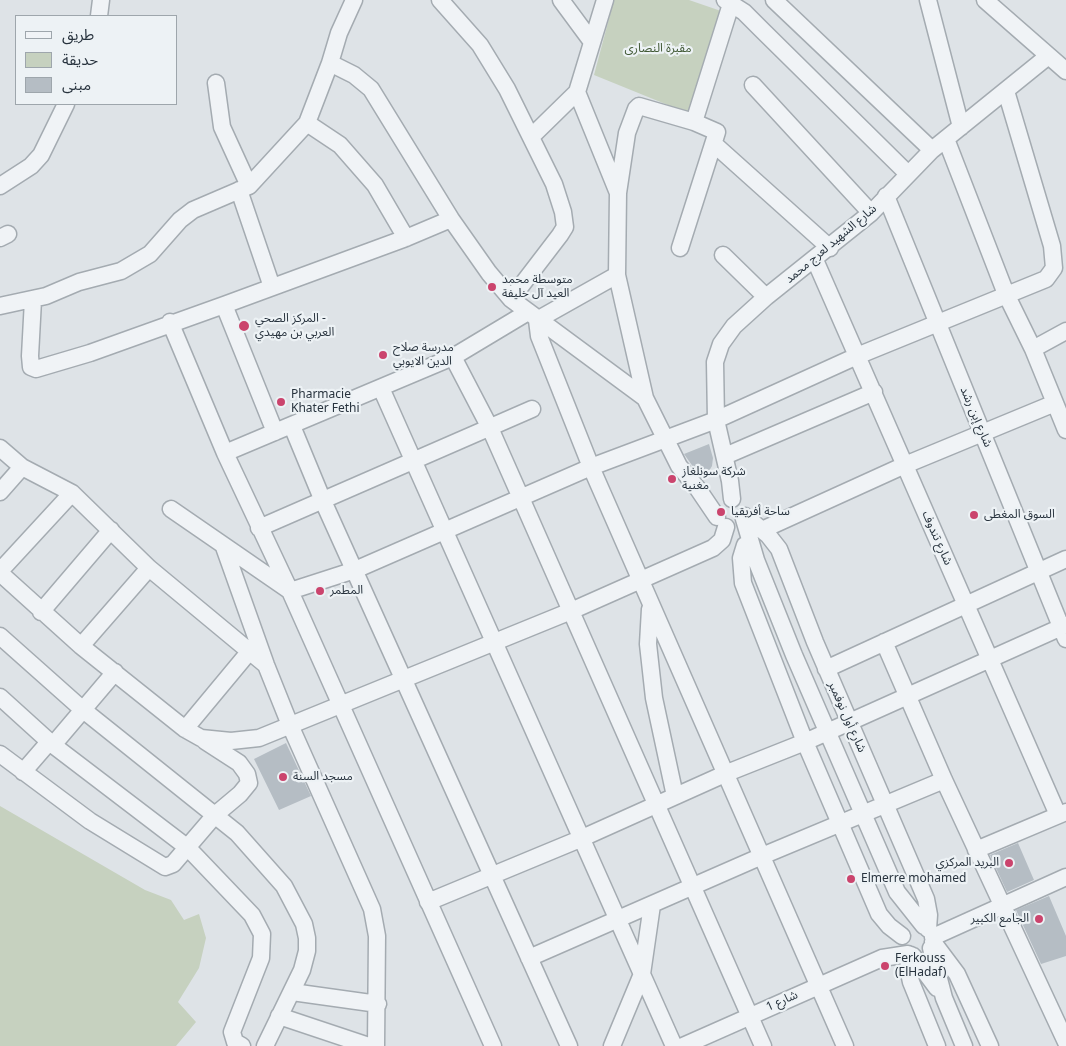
<!DOCTYPE html>
<html>
<head>
<meta charset="utf-8">
<style>
  body { margin:0 }
  #map { position:relative; width:1066px; height:1046px; overflow:hidden; background:#dee3e7; font-family:"Noto Sans","Noto Sans Arabic",sans-serif }
  canvas { display:block }
  .legend { position:absolute; left:15px; top:15px; width:162px; height:90px; box-sizing:border-box; background:#edf2f5; border:1px solid #9ea6ac; margin:0; padding:6px 9px; list-style:none; font-size:15px; color:#28333e }
  .legend li { display:flex; align-items:center; gap:10px; height:25px }
  .legend b { width:25px; border:1px solid #9ea6ac }
</style>
</head>
<body>
<div id="map">
<canvas width="1066" height="1046"></canvas>
<ul class="legend">
<li><b style="height:6px;background:#f0f3f6"></b>طريق</li>
<li><b style="height:14px;background:#c6d1bf"></b>حديقة</li>
<li><b style="height:14px;background:#b5bdc4"></b>مبنى</li>
</ul>
</div>
<script>
const c = document.querySelector('canvas').getContext('2d');
c.lineJoin = 'round';
function fillPath(path, color) { c.fillStyle = color; c.fill(path, 'evenodd'); }
const shape = rows => new Path2D(rows.map(r => 'M' + r).join(''));
function trace(path, color, width, dash) { c.strokeStyle = color; c.lineWidth = width; c.lineCap = dash ? 'butt' : 'round'; c.setLineDash(dash || []); c.stroke(path); }
function drawText(font, color, halo, rows, align = 'center') {
  c.font = font + ' "Noto Sans","Noto Sans Arabic",sans-serif'; c.lineWidth = 4.5; c.setLineDash([]); c.textBaseline = 'middle'; c.strokeStyle = halo; c.fillStyle = color; for (const [text, x, y, turn = 0] of rows) {
    c.save(); c.translate(x, y); c.rotate((+turn || 0) * Math.PI / 180); c.textAlign = isNaN(turn) ? turn : align; if (halo) c.strokeText(text, 0, 0); c.fillText(text, 0, 0); c.restore();
  }
}
fillPath(shape([
  [614,0,689,0,721,11,690,114,594,75],
  [0,806,145,890,171,900,184,920,199,914,206,938,199,968,178,1002,196,1022,176,1046,0,1046]
]), '#c6d1bf');
fillPath(shape([
  [709,444,713,458,712,466,706,476,701,478,684,454],
  [286,743,311,796,279,810,254,759],
  [1018,843,1034,880,1007,892,990,855],
  [1049,896,1066,936,1066,956,1041,964,1016,910]
]), '#b5bdc4');
const minor = shape([
  [440,0,480,45,507,89,554,184,563,212,565,227,560,235,511,299],
  [561,0,592,42],
  [725,0,744,12,763,31,908,174],
  [774,0,932,150],
  [928,0,961,127],
  [985,0,1066,71],
  [99,16,101,0],
  [330,63,354,75,371,89,451,219,489,273,511,299,645,398],
  [216,83,222,127,249,186],
  [753,85,871,213],
  [577,92,618,193],
  [694,122,731,4],
  [307,123,340,145,375,185,406,238],
  [531,137,577,92,605,0],
  [946,139,1006,294,1033,349,1066,430],
  [714,144,830,248],
  [0,186,31,166,41,155,66,104],
  [239,190,272,287],
  [886,196,1066,639],
  [0,238,8,234],
  [680,248,717,132,694,122,639,106,636,109,627,133,618,193,617,275,645,398,679,466,698,489,717,517],
  [723,255,766,297],
  [815,260,1058,815],
  [617,275,537,320,539,336,591,467,845,1046],
  [33,300,30,356,31,367,36,369,90,353,224,305,406,238,451,219],
  [224,305,275,432],
  [0,306,46,296,79,282,121,271,150,254,180,220,193,210,249,186,307,123,330,63,339,33,354,0],
  [170,322,225,453,290,591,493,1046],
  [1033,349,1066,331],
  [453,357,490,428,521,498,763,1046],
  [381,388,674,1046],
  [292,426,323,501,569,1046],
  [0,448,22,467,72,493,149,568,266,665],
  [225,453,453,357,528,312],
  [725,456,874,392],
  [0,492,22,467],
  [732,499,730,481,716,420,715,362,721,344,734,326,766,297,871,213,932,150,1047,57],
  [171,509,290,591,355,570,591,467,716,420,857,356,1046,279,1054,268,1052,246,1006,91],
  [745,516,768,535,779,549,815,642,926,899,929,915,928,929],
  [744,519,756,560,794,655,897,892,924,926],
  [259,528,532,409],
  [762,530,905,465,1055,403],
  [745,545,741,558,743,583,805,742,879,914,889,926,902,936],
  [224,547,266,665,290,725,372,909,377,936,376,1046],
  [0,571,72,493],
  [0,573,81,646,185,729,201,738,231,741,259,738,571,611,713,548,722,540,726,527],
  [650,609,648,644,654,698,675,796],
  [41,612,111,530],
  [0,636,82,709,237,833,284,886,304,924,307,938,307,951,302,970,265,1046],
  [884,642,944,780,1066,1042],
  [81,646,149,568],
  [826,669,1066,559],
  [0,697,53,745,188,848,252,915,262,934,261,958,232,1032,235,1042,242,1046],
  [185,729,249,652],
  [53,745,115,672],
  [0,754,90,821,165,867,173,864,215,815,240,794,249,783,247,774,239,763,205,741],
  [23,772,49,742],
  [976,850,1066,812],
  [428,902,580,839,727,773,805,742,1066,625],
  [933,937,1066,877],
  [933,942,957,974,990,1046],
  [931,948,944,998,964,1046],
  [911,955,908,968,911,982,937,1046],
  [913,956,937,988],
  [529,958,762,856,944,780],
  [292,992,378,1004],
  [279,1016,369,1046],
  [612,1046,642,974,652,905],
  [683,1046,882,958,908,954]
]);
trace(minor, '#a4abb1', 19);
trace(minor, '#f0f3f6', 16);
for (const [x, y, r, color] of [
  [492,287,5,"#cb446d"],
  [244,326,6,"#cb446d"],
  [383,355,5,"#cb446d"],
  [281,402,5,"#cb446d"],
  [672,479,5,"#cb446d"],
  [721,512,5,"#cb446d"],
  [974,515,5,"#cb446d"],
  [320,591,5,"#cb446d"],
  [283,777,5,"#cb446d"],
  [1009,863,5,"#cb446d"],
  [851,879,5,"#cb446d"],
  [1039,919,5,"#cb446d"],
  [885,966,5,"#cb446d"]
]) { const dot = new Path2D(); dot.arc(x, y, r, 0, 2 * Math.PI); c.fillStyle = color; c.fill(dot); trace(dot, '#edf2f5', 2); }
drawText('12px', '#415935', '#edf2f5', [
  ["مقبرة النصارى",658,49]
]);
drawText('12px', '#28333e', '#edf2f5', [
  ["شارع الشهيد لعرج محمد",831,244,-40],
  ["شارع إبن رشد",976,417,67],
  ["شارع تندوف",937,538,66],
  ["شارع أول نوفمبر",847,717,66],
  ["شارع 1",782,1001,-24]
]);
drawText('12px', '#28333e', '#edf2f5', [
  ["متوسطة محمد",502,280],
  ["العيد آل خليفة",502,294],
  ["المركز الصحي -",255,319],
  ["العربي بن مهيدي",255,333],
  ["مدرسة صلاح",393,348],
  ["الدين الايوبي",393,362],
  ["Pharmacie",291,395],
  ["Khater Fethi",291,409],
  ["شركة سونلغاز",682,472],
  ["مغنية",682,486],
  ["ساحة أفريقيا",731,512],
  ["السوق المغطى",984,515],
  ["المطمر",330,591],
  ["مسجد السنة",293,777],
  ["البريد المركزي",999,863,"right"],
  ["Elmerre mohamed",861,879],
  ["الجامع الكبير",1029,919,"right"],
  ["Ferkouss",895,959],
  ["(ElHadaf)",895,973]
], 'left');
</script>
</body>
</html>
